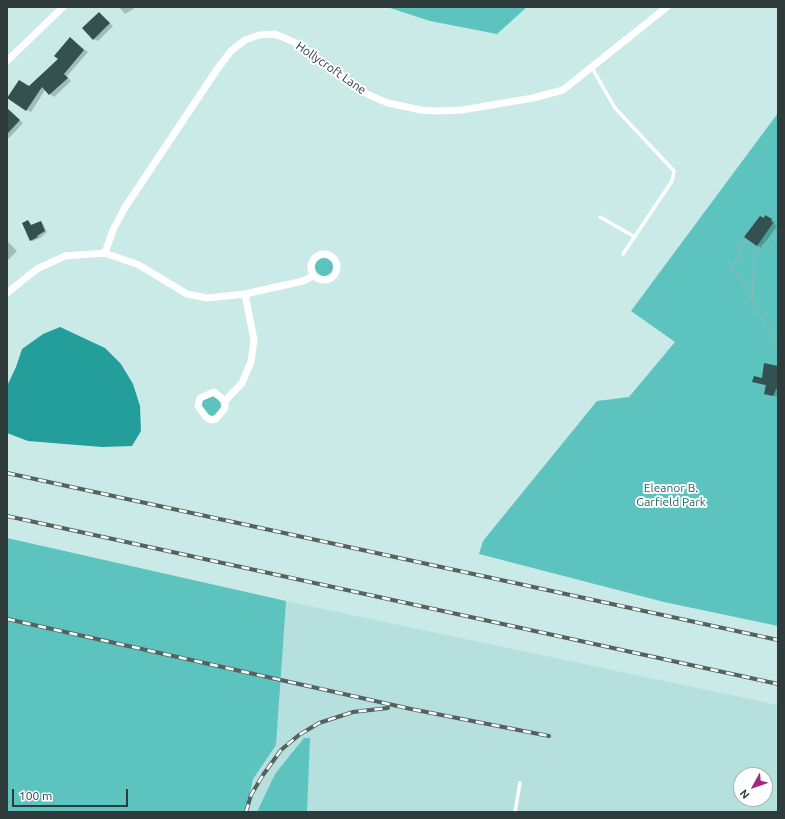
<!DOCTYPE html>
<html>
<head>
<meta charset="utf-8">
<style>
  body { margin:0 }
  #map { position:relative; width:785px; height:819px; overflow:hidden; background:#c9eae7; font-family:Ubuntu,sans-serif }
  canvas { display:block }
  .frame { position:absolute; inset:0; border:8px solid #2e3b3a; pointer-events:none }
  .north { position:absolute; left:733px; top:767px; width:40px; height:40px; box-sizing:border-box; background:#fff; border:1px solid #abb1b0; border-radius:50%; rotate:230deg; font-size:11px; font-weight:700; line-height:16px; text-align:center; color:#2e3b3a }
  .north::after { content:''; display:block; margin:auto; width:14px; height:18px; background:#a22981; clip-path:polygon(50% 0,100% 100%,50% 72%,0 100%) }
  .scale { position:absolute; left:12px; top:789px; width:116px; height:18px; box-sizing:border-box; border:2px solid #2e3b3a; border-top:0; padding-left:5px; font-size:12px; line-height:14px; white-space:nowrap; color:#2e3b3a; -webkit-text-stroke:3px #fff; paint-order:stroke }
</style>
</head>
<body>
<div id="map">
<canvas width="785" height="819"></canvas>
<div class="frame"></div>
<div class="north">N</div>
<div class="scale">100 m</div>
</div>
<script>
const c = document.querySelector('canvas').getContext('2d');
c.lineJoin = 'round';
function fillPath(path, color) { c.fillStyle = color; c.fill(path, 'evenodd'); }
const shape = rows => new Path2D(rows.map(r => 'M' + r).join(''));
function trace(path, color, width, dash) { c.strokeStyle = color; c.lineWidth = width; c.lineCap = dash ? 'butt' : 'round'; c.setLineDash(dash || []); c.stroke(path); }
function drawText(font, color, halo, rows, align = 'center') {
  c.font = font + ' Ubuntu,sans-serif'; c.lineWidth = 4; c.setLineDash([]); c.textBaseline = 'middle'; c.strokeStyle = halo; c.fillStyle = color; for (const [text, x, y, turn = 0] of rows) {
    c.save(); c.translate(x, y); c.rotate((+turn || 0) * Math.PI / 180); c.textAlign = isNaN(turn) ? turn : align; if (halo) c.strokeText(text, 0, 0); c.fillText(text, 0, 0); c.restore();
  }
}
fillPath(shape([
  [53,552,778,705,778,812,7,812],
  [741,775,765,775,765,799,741,799]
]), '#b5e0dd');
fillPath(shape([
  [387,7,527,7,497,34,430,21],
  [778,113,778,626,664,602,479,554,483,541,597,401,629,397,675,342,631,311],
  '315 267a9 9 0 1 1 18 0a9 9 0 1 1-18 0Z',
  '201 406a10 10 0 1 1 20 0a10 10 0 1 1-20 0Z',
  [7,538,286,601,276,745,253,779,246,812,7,812],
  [304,738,310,738,307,812,257,812,275,774]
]), '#5cc3bf');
fillPath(shape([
  [60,327,105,348,121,364,133,384,140,406,141,431,132,446,102,447,28,441,7,433,7,386,16,367,22,349,43,334]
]), '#249e9a');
fillPath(shape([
  [119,7,136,7,125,14],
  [99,13,113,26,98,41,94,39],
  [70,38,88,52,67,76,71,81,54,97,45,90,31,112,27,110,29,87,59,59],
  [7,109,23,123,9,138,7,137],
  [766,216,775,222,774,224,777,226,761,248,757,245],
  [28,221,32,226,41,222,43,224,47,232,40,238,33,241,30,240],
  [7,241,17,251,7,261],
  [778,367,778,397,765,393,767,386,753,381,762,379]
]), '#0003');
fillPath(shape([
  [99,12,110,23,93,40,82,28],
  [70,37,84,50,64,74,68,78,49,95,42,87,26,111,7,98,19,80,29,86,58,59,54,56],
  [7,108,20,120,7,134],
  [765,215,772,219,771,221,773,223,757,246,744,237,760,216,764,218],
  [28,220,31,225,41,221,45,231,37,236,38,237,30,241,22,223],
  [764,363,778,366,778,389,776,389,773,396,764,394,766,385,752,382,754,376,762,378]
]), '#34504f');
trace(shape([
  [747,242,743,242,739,246,738,258,731,269,742,280,759,315,770,330,778,347],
  [752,297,754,257,758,249,773,238,778,231]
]), '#98b3b0', 1.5, [4, 2]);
trace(shape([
  [592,68,615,108,674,171,672,181,623,254],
  [600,217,635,237],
  [515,812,520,783]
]), '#fff', 3.5);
trace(shape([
  [7,61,63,7],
  [105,253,113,230,124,209,218,68,231,51,245,40,259,35,275,34,287,39,298,44,352,85,369,95,388,103,421,110,437,111,462,110,533,98,563,90,667,7],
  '311 267a13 13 0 1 1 26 0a13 13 0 1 1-26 0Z',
  [7,293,37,269,65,256,105,253,139,265,187,294,207,298,245,294,303,281,313,276],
  [225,401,214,392,200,398,198,406,206,417,211,420,216,419,225,408,225,401,242,383,251,362,254,340,245,294]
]), '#fff', 7);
const rail = shape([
  [7,473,778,640],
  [7,516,778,684],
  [7,619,411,709,549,736],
  [246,812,251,795,263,775,281,750,299,735,319,723,353,712,388,708]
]);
trace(rail, '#526362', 4);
trace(rail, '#fff', 2.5, [8]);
drawText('12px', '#2e3b3a', '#fff', [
  ["Hollycroft Lane",331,68,35]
]);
drawText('12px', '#256360', '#fff', [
  ["Eleanor B.",671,488],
  ["Garfield Park",671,502]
]);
</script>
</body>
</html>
